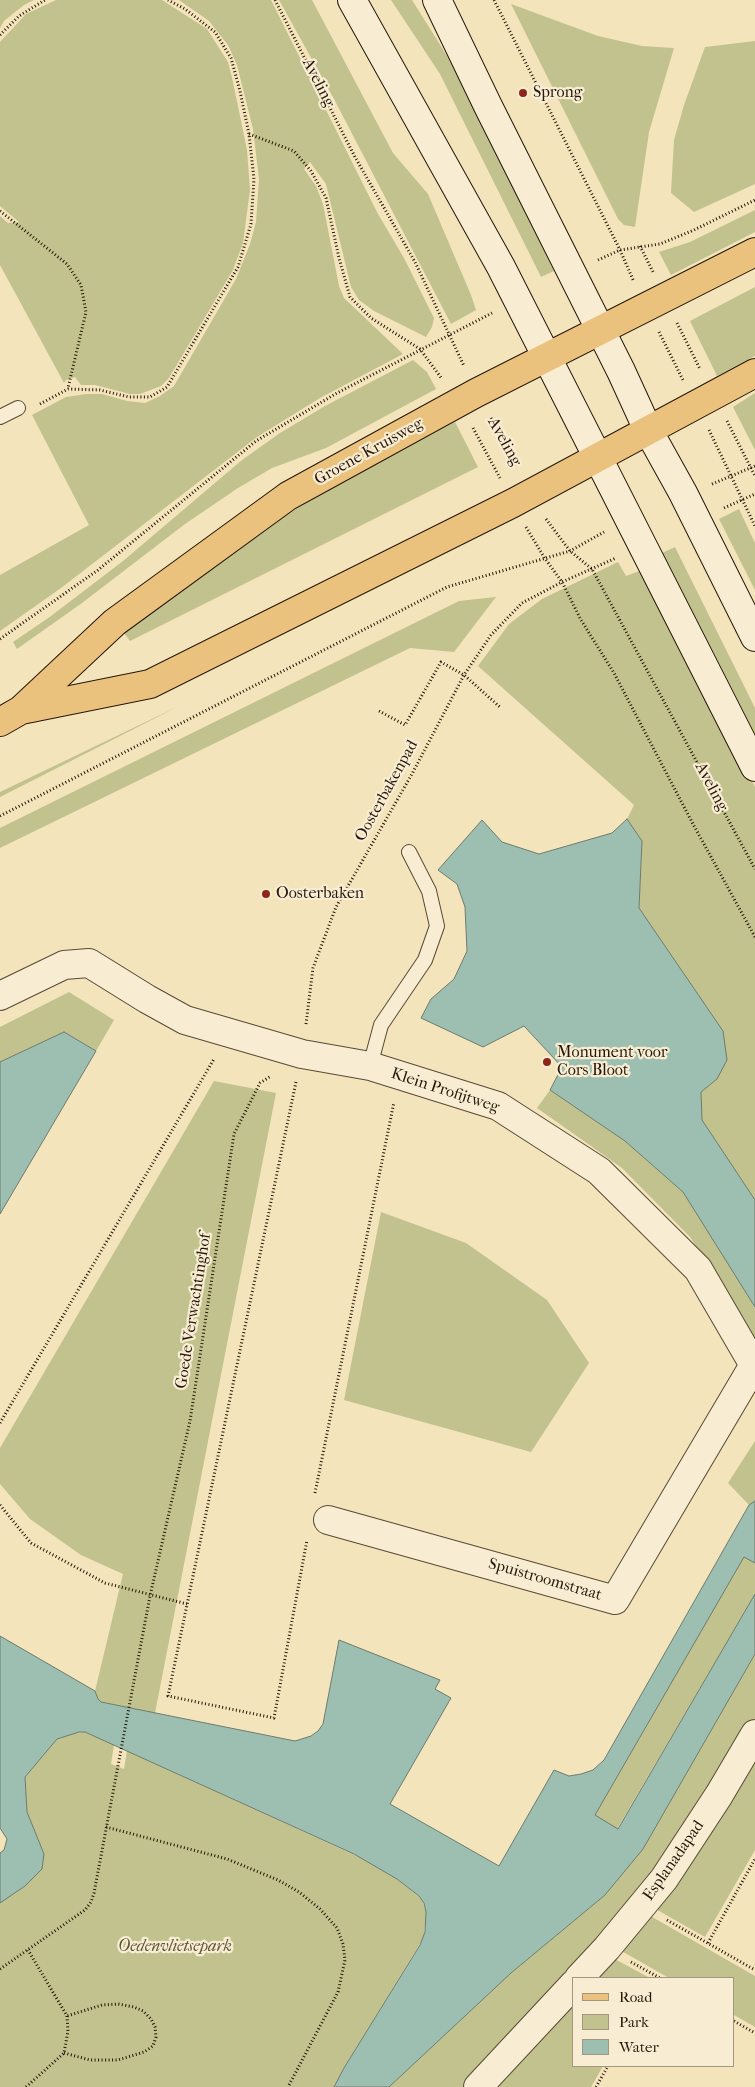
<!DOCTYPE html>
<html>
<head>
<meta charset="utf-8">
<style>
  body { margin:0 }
  #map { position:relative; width:755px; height:2087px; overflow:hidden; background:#f4e4bc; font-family:"IM FELL French Canon",serif }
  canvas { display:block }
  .legend { position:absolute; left:572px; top:1977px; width:162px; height:90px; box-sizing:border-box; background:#f8edd3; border:1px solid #a49782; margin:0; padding:6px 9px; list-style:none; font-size:15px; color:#251608 }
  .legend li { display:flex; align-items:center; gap:10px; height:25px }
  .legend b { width:25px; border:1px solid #a49782 }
</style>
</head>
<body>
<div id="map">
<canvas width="755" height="2087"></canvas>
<ul class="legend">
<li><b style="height:6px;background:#eac27e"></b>Road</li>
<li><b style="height:14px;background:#c1c28d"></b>Park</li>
<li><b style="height:14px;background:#9cbfb1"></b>Water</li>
</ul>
</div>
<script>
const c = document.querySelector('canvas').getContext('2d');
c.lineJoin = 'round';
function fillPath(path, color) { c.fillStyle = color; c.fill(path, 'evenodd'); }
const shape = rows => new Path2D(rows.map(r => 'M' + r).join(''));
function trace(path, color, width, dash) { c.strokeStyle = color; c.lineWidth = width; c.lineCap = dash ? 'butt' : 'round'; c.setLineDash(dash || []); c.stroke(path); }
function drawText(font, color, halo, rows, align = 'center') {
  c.font = font + ' "IM FELL French Canon",serif'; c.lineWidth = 4.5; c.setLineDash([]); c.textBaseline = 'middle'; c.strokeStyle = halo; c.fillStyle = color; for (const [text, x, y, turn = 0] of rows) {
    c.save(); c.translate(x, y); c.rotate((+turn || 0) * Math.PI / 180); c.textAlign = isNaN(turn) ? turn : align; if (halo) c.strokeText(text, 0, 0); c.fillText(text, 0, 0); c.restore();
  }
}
fillPath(shape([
  [0,0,34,0,24,5,4,21,0,28],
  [56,0,162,0,207,29,228,62,233,82,247,150,250,190,243,243,233,270,169,378,161,386,140,394,130,394,95,385,81,385,75,377,66,380,64,383,0,265,0,216,8,223,19,222,0,206,0,42,26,14],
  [179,0,271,0,378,214,404,258,434,318,432,327,426,337,374,311,359,300,351,287,326,184,310,162,304,169,316,186,323,204,339,286,344,298,403,354,320,398,257,437,61,588,0,631,0,575,89,525,32,415,66,397,86,394,102,394,127,401,145,403,160,396,174,386,236,279,250,244,256,222,259,179,253,129,237,65,228,45,209,21],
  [279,0,312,0,393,153,428,194,471,295,476,310,469,314,451,324,334,99],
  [391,0,412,0,454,67,554,271,541,277,440,74],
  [511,4,598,36,642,46,674,48,649,132,635,227,624,225,618,219],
  [755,41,755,184,694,212,671,193,674,140,684,105,705,47],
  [755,210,755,232,671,275,659,252,690,242],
  [755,287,755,356,717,376,690,321],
  [413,360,427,372,436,389,326,448,272,468,238,488,185,524,82,603,17,649,13,642,51,616,123,561,242,460,280,433,325,406],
  [755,393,755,450,733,407],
  [455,422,478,467,130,641,124,633,291,512,342,483],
  [739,509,755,543,755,590,719,519],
  [675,547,755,708,755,739,660,554],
  [618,562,626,576,642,570,755,787,755,1200,702,1120,701,1092,717,1079,723,1031,639,908,642,841,627,819,634,805,478,666,509,624,542,599],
  [496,597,454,652,410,648,0,848,0,828,459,601],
  [181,705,0,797,0,792],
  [69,992,114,1020,96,1051,64,1032,0,1062,0,1027],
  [214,1081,276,1093,155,1713,101,1702,98,1699,95,1691,123,1574,81,1555,30,1519,0,1484,0,1448],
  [550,1090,625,1141,683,1192,755,1307,755,1340,728,1294,690,1237,622,1168,537,1108],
  [381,1212,466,1243,547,1300,589,1363,531,1452,344,1400],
  [755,1441,755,1501,749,1505,728,1483],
  [744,1556,755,1563,755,1594,617,1829,595,1815],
  [755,1654,755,1718,661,1869,467,2087,389,2087,511,1973,605,1895,643,1849],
  [85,1732,114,1745,111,1764,124,1769,127,1751,372,1863,397,1879,422,1899,426,1912,424,1937,344,2068,334,2087,0,2087,0,1903,25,1886,44,1854,27,1812,25,1777,57,1739,73,1733],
  [755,1750,755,1850,705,1937,652,1907],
  [647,1914,755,1976,755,2027,734,2015,734,1978,669,1978,618,1949],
  [611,1957,650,1978,591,1978],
  [574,1996,574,2066,603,2066,591,2087,491,2087]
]), '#c1c28d');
const water = shape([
  [627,819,642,841,639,908,723,1031,727,1060,717,1079,701,1092,702,1120,755,1200,755,1307,683,1192,625,1141,550,1090,562,1067,524,1026,483,1047,421,1018,431,999,454,979,467,951,465,907,457,884,438,870,482,820,502,842,539,854,612,833,627,819],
  [64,1032,96,1051,0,1214,0,1062,64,1032],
  [755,1501,755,1563,744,1557,595,1815,618,1829,755,1594,755,1654,643,1849,605,1895,511,1973,389,2087,334,2087,344,2068,420,1945,425,1932,426,1912,424,1903,419,1896,397,1879,354,1854,85,1732,79,1732,57,1739,25,1777,27,1812,44,1854,42,1869,25,1886,0,1903,0,1853,4,1850,7,1839,0,1828,0,1636,95,1691,98,1699,101,1702,295,1741,311,1736,318,1731,323,1724,339,1640,440,1680,435,1689,451,1698,390,1804,499,1866,554,1770,569,1776,581,1774,593,1770,604,1760,749,1505,755,1501]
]);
fillPath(water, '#9cbfb1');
trace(water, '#6c7b6d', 1);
const lane = shape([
  [0,417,18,408],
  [370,1066,381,1025,425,960,437,926,429,891,409,852]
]);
const street = shape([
  [0,996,64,965,89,963,147,999,185,1020,302,1054,370,1066,498,1106,599,1171,698,1269,755,1367],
  [328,1520,615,1600,754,1365],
  [579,1978,607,1948,664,1879,719,1795,755,1734],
  [478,2087,574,1984]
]);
const secondary = shape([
  [352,0,501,267,755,767],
  [437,0,488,106,621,371,648,430,683,493,755,637]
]);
const primary = shape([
  [21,710,150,684,513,503,755,373],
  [0,722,21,710,115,622,288,496,476,393,755,252]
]);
trace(lane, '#594a35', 16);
trace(street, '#594a35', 30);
trace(secondary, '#251608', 30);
trace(primary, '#251608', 30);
trace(shape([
  [275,0,355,157,415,262,464,366],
  [494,0,620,250,634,282],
  [0,35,19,16,45,0],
  [249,134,294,151,311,171,326,198,339,258,350,297,371,318,420,349,442,379],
  [0,211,67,264,81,285,86,312,68,388],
  [640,246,653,272],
  [598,260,620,250,660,244,694,230,755,200],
  [677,323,700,369],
  [659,332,683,380],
  [40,404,68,389,100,390,129,397,150,397,167,387,238,267,251,224,254,179,249,134,240,91,231,58,215,32,185,9,168,0],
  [491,418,518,467],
  [727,421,755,476],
  [473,428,500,478],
  [709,430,755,526],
  [712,484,755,466],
  [724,508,755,494],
  [546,519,570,551,592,569,755,869],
  [526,527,544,557,562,582,581,620,614,673,693,824,755,937],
  [0,639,98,570,256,441,337,393,492,313],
  [379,711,405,725,441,662,464,675,501,708],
  [0,816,447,587,570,551,604,532],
  [306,1024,313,968,336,907,412,774,464,675,491,635,522,603,562,582,616,558],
  [296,1082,168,1696,274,1718,307,1540],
  [0,1423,214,1059],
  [315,1493,394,1102],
  [0,1505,31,1543,105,1583,187,1604],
  [106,1827,227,1859,278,1880,299,1892,320,1909,337,1928,343,1944,345,1960,338,1992,288,2087],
  [667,1920,755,1970],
  [708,1943,755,1859],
  [631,1962,660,1978],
  [0,1969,85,1910,91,1902,94,1893,150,1596,190,1421,234,1134,260,1083,271,1076],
  [734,2021,755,2033],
  [64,2053,90,2060,118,2060,144,2052,153,2046,156,2037,155,2027,151,2019,143,2011,134,2007,118,2004,102,2005,67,2016],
  [26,2087,64,2053,68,2031,67,2016,28,1950],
  [596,2087,608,2066]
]), '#251608', 3, [1, 2.5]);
trace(lane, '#f8edd3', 14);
trace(street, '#f8edd3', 28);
trace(secondary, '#f8edd3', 28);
trace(primary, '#eac27e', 28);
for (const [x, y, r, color] of [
  [523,93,5,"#8f2418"],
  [266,894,5,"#8f2418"],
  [547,1062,5,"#8f2418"]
]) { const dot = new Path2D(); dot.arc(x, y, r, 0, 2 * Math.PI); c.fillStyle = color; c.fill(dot); trace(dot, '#f8edd3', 2); }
drawText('16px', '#251608', '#f8edd3', [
  ["Aveling",318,83,63],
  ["Aveling",504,442,61],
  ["Groene Kruisweg",369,452,-29],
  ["Aveling",711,787,62],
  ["Oosterbakenpad",387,791,-61],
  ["Klein Profijtweg",445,1091,18],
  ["Goede Verwachtinghof",194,1311,-81],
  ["Spuistroomstraat",545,1580,16],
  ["Esplanadapad",674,1861,-55]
]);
drawText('16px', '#251608', '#f8edd3', [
  ["Sprong",533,93],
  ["Oosterbaken",276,894],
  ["Monument voor",557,1053],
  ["Cors Bloot",557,1071]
], 'left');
drawText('italic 16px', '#5c5237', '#f8edd3', [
  ["Oedenvlietsepark",175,1947]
]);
</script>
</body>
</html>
